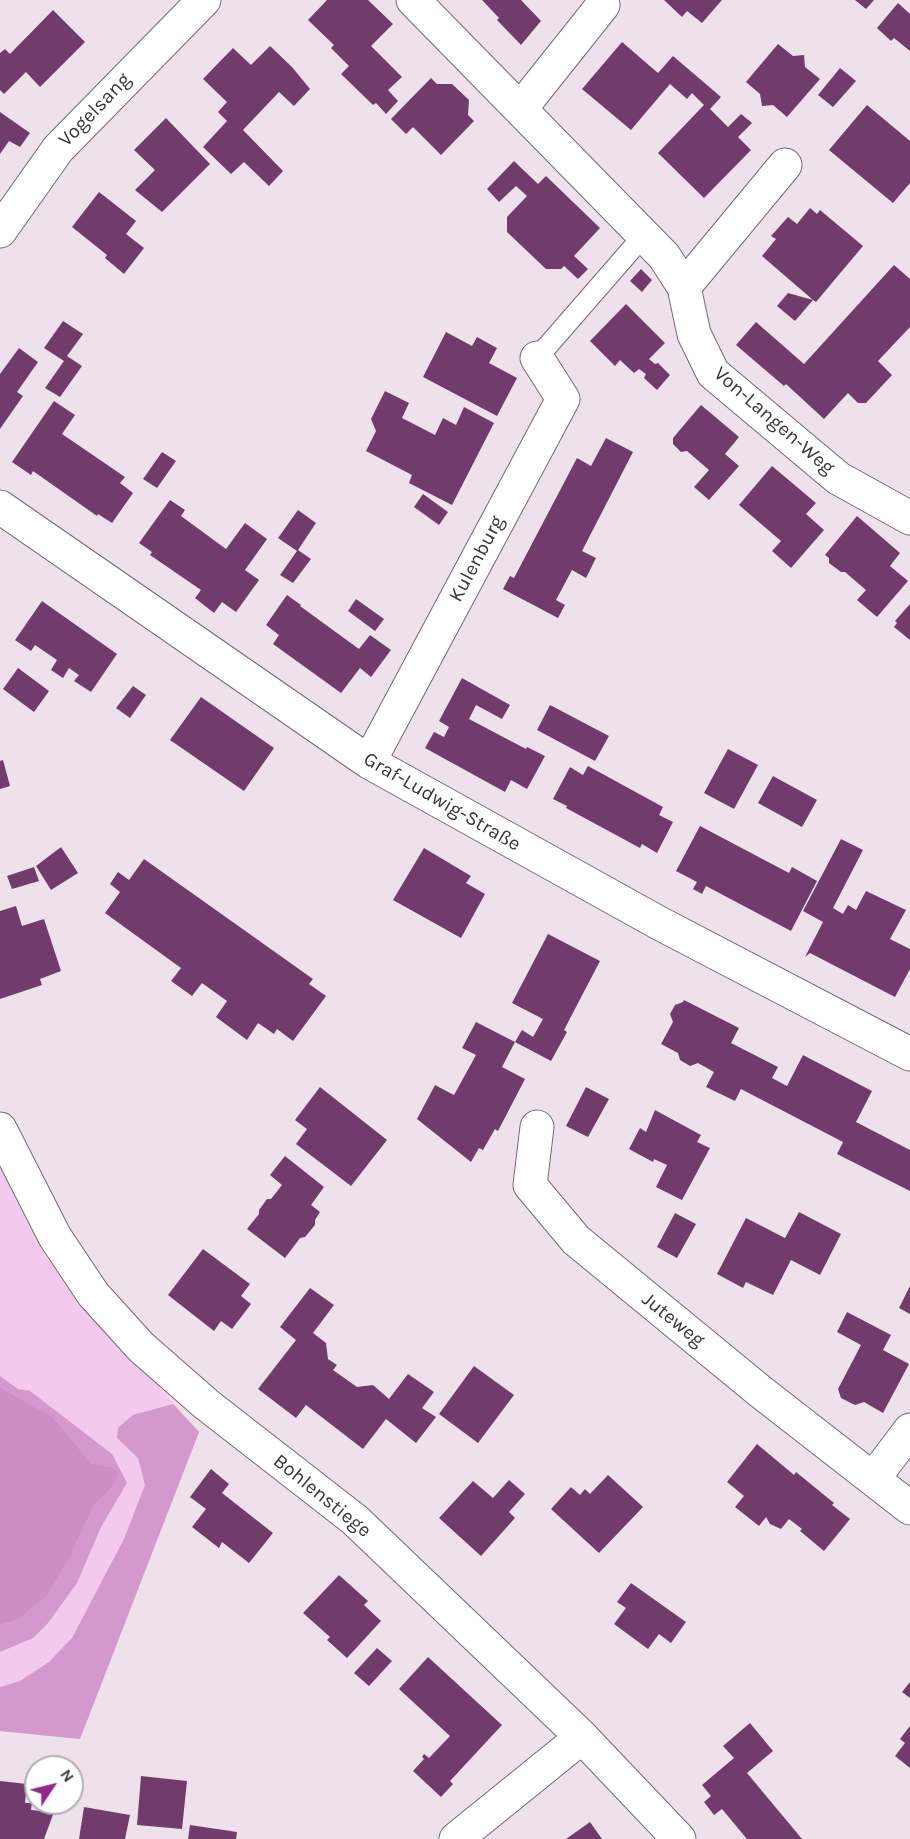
<!DOCTYPE html>
<html>
<head>
<meta charset="utf-8">
<style>
  body { margin:0 }
  #map { position:relative; width:910px; height:1839px; overflow:hidden; background:#eee1ec; font-family:Karla,sans-serif }
  canvas { display:block }
  .north { position:absolute; left:24px; top:1755px; width:60px; height:60px; box-sizing:border-box; background:#fff; border:2px solid #b0aeb0; border-radius:50%; rotate:55deg; font-size:16px; font-weight:700; line-height:24px; text-align:center; color:#3a353a }
  .north::after { content:''; display:block; margin:auto; width:21px; height:27px; background:#92288b; clip-path:polygon(50% 0,100% 100%,50% 72%,0 100%) }
</style>
</head>
<body>
<div id="map">
<canvas width="910" height="1839"></canvas>
<div class="north">N</div>
</div>
<script>
const c = document.querySelector('canvas').getContext('2d');
c.lineJoin = 'round';
function fillPath(path, color) { c.fillStyle = color; c.fill(path, 'evenodd'); }
const shape = rows => new Path2D(rows.map(r => 'M' + r).join(''));
function trace(path, color, width, dash) { c.strokeStyle = color; c.lineWidth = width; c.lineCap = dash ? 'butt' : 'round'; c.setLineDash(dash || []); c.stroke(path); }
function drawText(font, color, halo, rows, align = 'center') {
  c.font = font + ' Karla,sans-serif'; c.lineWidth = 6; c.setLineDash([]); c.textBaseline = 'middle'; c.strokeStyle = halo; c.fillStyle = color; for (const [text, x, y, turn = 0] of rows) {
    c.save(); c.translate(x, y); c.rotate((+turn || 0) * Math.PI / 180); c.textAlign = isNaN(turn) ? turn : align; if (halo) c.strokeText(text, 0, 0); c.fillText(text, 0, 0); c.restore();
  }
}
fillPath(shape([
  [0,1164,18,1204,46,1257,86,1304,199,1432,80,1739,0,1731]
]), '#f3c9ed');
fillPath(shape([
  [0,1376,18,1389,30,1391,112,1454,127,1483,101,1527,77,1583,48,1623,33,1638,0,1652,0,1625,17,1620,73,1551,94,1503,109,1491,111,1467,91,1465,53,1417,0,1387],
  [173,1404,199,1432,80,1739,0,1731,0,1687,20,1681,49,1662,72,1638,124,1539,145,1485,138,1458,117,1438,118,1428,133,1415]
]), '#d398cc');
fillPath(shape([
  [0,1387,53,1417,91,1464,111,1467,119,1474,109,1491,94,1504,73,1551,47,1595,17,1620,0,1625]
]), '#cb8fc3');
fillPath(shape([
  [327,0,368,0,393,24,371,46,402,77,388,90,398,101,386,114,376,103,373,105,341,74,349,66,331,48,334,45,308,20],
  [482,0,521,0,541,21,521,45,497,20,499,18],
  [664,0,722,0,702,23,687,11,682,17],
  [855,0,874,0,866,9],
  [898,3,910,14,910,51,894,38,891,41,877,28],
  [53,10,85,42,40,87,26,72,4,94,0,90,0,53,5,49,10,54],
  [622,42,658,73,673,56,721,97,710,109,728,127,741,114,752,123,738,137,751,150,704,198,658,153,704,105,692,93,687,99,670,84,631,130,582,89],
  [778,44,793,56,804,55,805,67,820,79,787,117,773,105,762,106,760,94,746,82],
  [270,46,292,67,310,89,294,106,279,92,243,130,283,171,269,186,244,162,231,174,203,147,227,121,218,112,227,102,203,79,233,48,251,65],
  [840,68,856,81,833,107,818,95],
  [431,78,437,84,452,84,469,100,468,115,474,121,441,155,413,127,406,134,391,119],
  [867,105,910,141,910,183,893,203,829,150],
  [0,112,30,133,20,147,9,141,0,154],
  [166,118,210,164,162,212,135,190,155,170,134,150],
  [514,161,538,184,546,176,600,228,574,256,588,269,578,279,564,266,561,269,546,269,507,232,507,217,527,196,516,186,499,202,487,189],
  [99,192,136,221,126,234,144,248,124,274,105,258,107,255,72,227],
  [810,208,817,214,820,210,863,246,816,302,813,300,795,321,777,306,788,293,813,300,762,256,776,239,771,236,788,217,797,224],
  [894,265,910,279,910,327,878,361,892,375,866,403,858,403,848,393,824,419,786,384,784,386,736,345,756,322,804,364],
  [641,269,652,280,642,292,630,281],
  [626,304,665,343,649,359,655,364,658,363,670,375,657,390,644,378,646,374,639,369,634,373,620,360,615,366,590,341],
  [63,321,83,334,67,356,82,366,60,397,45,388,64,361,44,348],
  [446,332,472,346,477,337,497,348,489,363,517,378,497,416,423,377],
  [19,348,38,362,17,392,23,396,0,429,0,374],
  [385,391,409,403,402,418,435,435,443,418,456,425,464,407,494,423,452,505,409,483,412,475,366,451,376,431,371,419],
  [54,401,75,415,62,434,125,477,120,483,133,493,112,523,98,514,97,516,33,471,31,475,12,462],
  [701,405,739,437,725,454,739,466,709,500,694,487,709,470,687,451,681,452,673,444,673,438],
  [606,438,633,452,582,551,596,558,586,578,572,570,556,600,565,605,558,618,503,589,510,576,514,578,577,458,591,466],
  [162,452,176,461,157,488,143,479],
  [772,466,816,503,806,514,824,530,791,568,772,551,781,541,739,505],
  [423,494,448,512,439,525,414,507],
  [170,500,185,510,181,516,226,549,245,523,267,539,245,570,259,580,236,612,222,602,214,613,195,598,201,590,150,555,152,552,139,543],
  [298,510,316,523,298,550,311,559,293,583,280,575,297,551,278,538],
  [857,516,900,553,890,566,908,581,877,617,857,600,866,590,845,572,841,572,829,563,829,558,825,555],
  [287,595,301,605,300,606,359,649,370,635,391,650,371,677,360,668,341,693,273,644,279,635,266,625],
  [356,599,384,619,375,631,348,611],
  [42,601,117,654,91,692,74,681,79,675,69,668,63,678,51,670,57,660,35,645,31,651,15,640],
  [910,604,910,640,894,627,897,623,895,621],
  [18,668,49,691,34,712,3,689],
  [462,678,510,705,502,719,476,705,469,719,526,749,527,747,545,756,527,789,511,780,505,792,425,748,434,732,444,737,449,727,439,721],
  [133,686,146,695,130,718,116,708],
  [201,697,274,748,244,791,170,740],
  [550,705,609,736,595,761,537,730],
  [728,749,758,765,734,809,704,793],
  [3,760,10,786,0,789,0,761],
  [588,766,663,807,659,815,673,822,657,853,642,844,640,848,566,808,567,806,553,799,570,767,583,775],
  [773,776,817,800,802,827,758,803],
  [700,826,789,873,792,867,817,881,791,931,706,886,702,894,693,889,697,882,676,871],
  [841,839,863,850,833,908,843,914,848,905,856,910,866,891,906,910,890,939,910,949,910,969,895,997,810,953,805,957,823,922,803,911],
  [61,847,78,873,51,890,36,866],
  [424,848,471,876,466,883,485,894,461,938,393,900],
  [144,859,313,979,309,984,326,996,293,1041,277,1029,274,1034,258,1023,247,1040,216,1017,227,1001,202,983,192,996,171,981,181,968,105,913,120,892,110,884,118,872,129,880],
  [34,867,39,881,12,889,7,876],
  [16,906,22,926,44,919,61,971,40,979,42,985,0,999,0,911],
  [548,934,600,961,564,1030,567,1032,551,1061,515,1042,522,1030,533,1037,543,1019,512,1003],
  [684,1000,739,1028,731,1043,778,1067,772,1078,787,1086,803,1055,872,1091,856,1122,910,1150,910,1191,837,1154,843,1142,741,1089,735,1101,706,1087,714,1072,698,1063,690,1066,680,1060,678,1053,661,1044,673,1022,670,1014,675,1005,683,1002],
  [476,1022,515,1042,502,1067,525,1079,498,1131,495,1129,483,1150,479,1148,471,1162,417,1119,435,1085,454,1095,476,1055,462,1048],
  [320,1087,387,1140,351,1186,296,1144,307,1129,295,1120],
  [586,1087,609,1099,588,1137,566,1126],
  [655,1110,701,1135,697,1142,710,1148,682,1200,656,1187,667,1165,654,1159,653,1162,629,1149,640,1128,646,1132],
  [285,1156,324,1187,311,1205,320,1212,315,1220,315,1225,305,1237,300,1238,285,1258,247,1229,259,1214,259,1210,267,1199,271,1199,282,1185,270,1175],
  [799,1212,841,1234,820,1275,791,1260,773,1295,746,1282,743,1288,717,1274,746,1218,785,1238],
  [675,1213,696,1224,677,1258,657,1247],
  [203,1249,250,1284,241,1296,251,1304,232,1329,221,1321,214,1331,168,1295],
  [910,1286,910,1314,899,1308],
  [310,1288,334,1305,313,1333,326,1343,328,1359,337,1365,333,1370,357,1387,373,1385,389,1399,408,1374,434,1392,422,1408,436,1417,416,1443,386,1419,363,1449,306,1405,296,1418,258,1389,296,1340,280,1327],
  [847,1312,891,1335,883,1350,909,1364,883,1413,864,1402,855,1405,841,1398,838,1389,861,1345,837,1332],
  [474,1366,514,1395,478,1443,439,1414],
  [757,1444,794,1475,796,1472,834,1503,832,1505,850,1519,824,1551,800,1531,802,1529,789,1519,781,1529,770,1524,766,1517,759,1526,735,1507,744,1496,727,1482],
  [211,1469,229,1484,222,1493,273,1533,249,1563,222,1542,219,1548,192,1527,206,1509,190,1497],
  [608,1475,643,1507,599,1553,551,1509,571,1487,580,1495,585,1489,590,1494],
  [509,1480,525,1494,509,1512,515,1518,481,1556,439,1518,473,1481,493,1498],
  [339,1575,368,1601,364,1605,381,1621,347,1658,327,1640,330,1637,303,1613],
  [631,1583,686,1622,671,1643,659,1634,648,1649,614,1624,626,1608,617,1602],
  [377,1648,392,1661,369,1686,354,1673],
  [428,1657,502,1725,450,1781,453,1784,441,1797,413,1771,424,1759,422,1757,424,1754,429,1758,450,1736,399,1689],
  [910,1682,910,1698,902,1692],
  [750,1723,773,1751,747,1773,802,1839,747,1839,722,1809,714,1815,704,1802,711,1796,702,1785,734,1758,723,1746],
  [910,1726,910,1768,895,1756,905,1743,900,1739],
  [141,1776,187,1781,182,1829,137,1825],
  [0,1781,27,1784,25,1803,32,1803,31,1810,54,1812,44,1839,0,1839],
  [84,1807,130,1815,125,1839,79,1839],
  [590,1822,602,1839,566,1839],
  [190,1825,237,1832,236,1839,188,1839]
]), '#713c6c');
const lane = shape([
  [537,358,644,235]
]);
const street = shape([
  [413,0,664,256,684,287,694,334,713,373,838,478,910,518],
  [521,108,603,5],
  [0,231,58,149,204,0],
  [684,287,785,165],
  [0,507,369,762,659,923,910,1054],
  [369,762,563,399,537,358],
  [537,1127,530,1185,576,1240,761,1392,910,1508],
  [0,1129,55,1237,93,1294,141,1347,206,1404,355,1520,582,1737,679,1839],
  [873,1479,910,1430],
  [456,1839,582,1737]
]);
trace(lane, '#746973', 22);
trace(street, '#746973', 35);
trace(lane, '#fff', 20);
trace(street, '#fff', 33);
drawText('20px', '#3a353a', '#fff', [
  ["Vogelsang",95,110,-46],
  ["Von-Langen-Weg",774,421,41],
  ["Kulenburg",477,559,-62],
  ["Graf-Ludwig-Straße",442,802,30],
  ["Juteweg",673,1320,39],
  ["Bohlenstiege",322,1496,39]
]);
</script>
</body>
</html>
